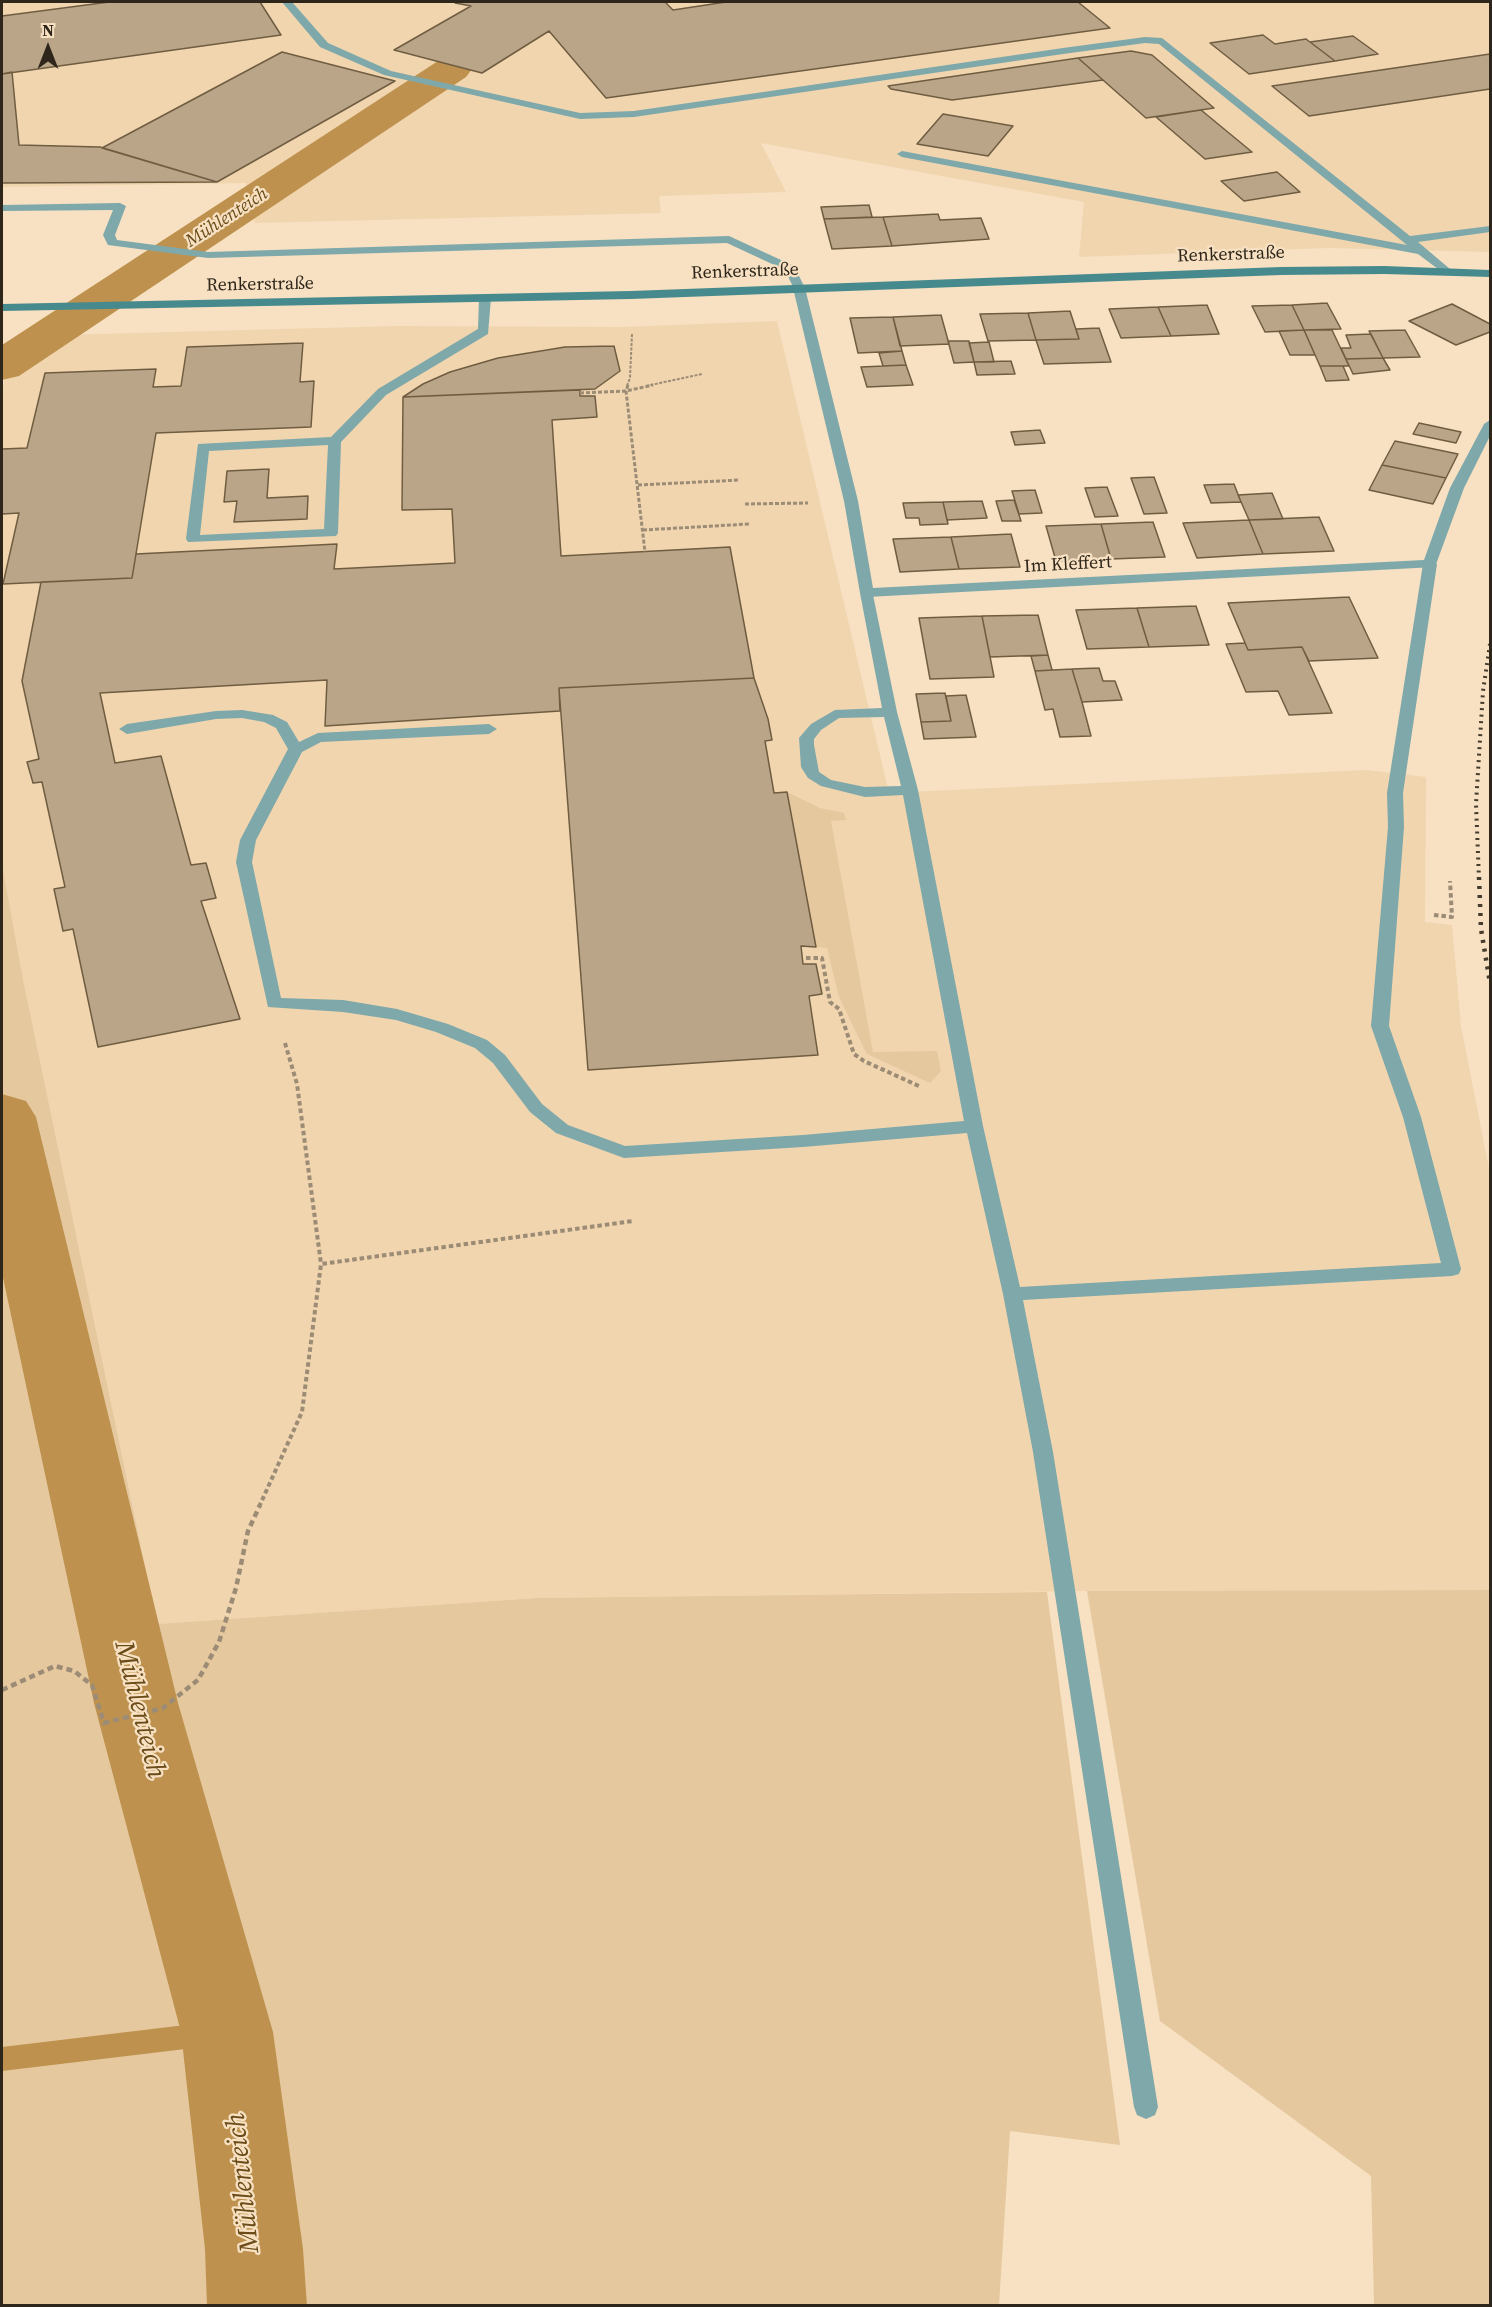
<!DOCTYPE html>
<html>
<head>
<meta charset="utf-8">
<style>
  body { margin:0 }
  #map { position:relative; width:1492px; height:2307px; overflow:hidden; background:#f7e1c2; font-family:"Source Serif 4",serif }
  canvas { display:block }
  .frame { position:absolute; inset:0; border:3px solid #2e261a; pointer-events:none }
  .north { position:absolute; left:18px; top:18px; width:60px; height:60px; -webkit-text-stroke:4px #f7e1c2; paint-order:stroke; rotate:0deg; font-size:16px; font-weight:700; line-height:24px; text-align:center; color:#2e261a }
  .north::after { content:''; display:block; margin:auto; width:21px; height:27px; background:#2e261a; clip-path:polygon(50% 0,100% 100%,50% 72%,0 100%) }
</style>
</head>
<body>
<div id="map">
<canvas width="1492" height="2307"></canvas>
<div class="frame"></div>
<div class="north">N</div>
</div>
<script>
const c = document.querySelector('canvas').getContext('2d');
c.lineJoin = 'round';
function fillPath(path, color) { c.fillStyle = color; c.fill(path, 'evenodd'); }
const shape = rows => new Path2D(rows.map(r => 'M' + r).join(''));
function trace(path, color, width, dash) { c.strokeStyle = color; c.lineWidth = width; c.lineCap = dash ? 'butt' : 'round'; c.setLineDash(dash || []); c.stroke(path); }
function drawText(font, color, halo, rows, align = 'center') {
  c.font = font + ' "Source Serif 4",serif'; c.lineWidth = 4.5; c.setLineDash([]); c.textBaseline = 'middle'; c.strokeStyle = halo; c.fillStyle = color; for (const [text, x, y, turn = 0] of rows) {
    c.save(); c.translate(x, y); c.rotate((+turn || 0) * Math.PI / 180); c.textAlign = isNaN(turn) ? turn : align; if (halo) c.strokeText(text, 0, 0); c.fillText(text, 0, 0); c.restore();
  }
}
fillPath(shape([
  [2,2,1490,2,1490,252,1329,248,1079,257,1084,202,761,143,786,192,659,196,661,213,255,223,246,183,2,187],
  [777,321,889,793,1366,770,1426,777,1425,922,1452,925,1461,1026,1490,1174,1490,1590,1088,1591,536,1598,157,1624,23,979,2,864,2,391,6,375,60,335,395,326,623,327]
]), '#f0d5af');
fillPath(shape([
  [787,792,820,808,844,813,846,820,831,821,873,1052,937,1051,941,1071,930,1083,867,1054,855,1030,839,997,827,948,816,947],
  [2,864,23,979,157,1624,536,1598,1047,1592,1120,2145,1010,2131,999,2305,2,2305],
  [1490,1590,1490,2305,1374,2305,1371,2176,1160,2021,1087,1591]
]), '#e5c89e');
fillPath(shape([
  [227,2020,236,2023,240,2032,236,2041,227,2044,2,2071,2,2047,227,2020]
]), '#be924e');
fillPath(shape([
  [452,57,466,61,472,69,466,77,19,376,2,380,2,345,438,61,452,57],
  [2,1094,26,1101,36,1117,178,1703,273,2032,303,2249,307,2306,207,2306,205,2249,181,2032,94,1703,2,1273,2,1094]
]), '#be924e');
const building = shape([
  [109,2,260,2,281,35,2,74,2,16,109,2],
  [458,2,665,2,673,10,726,2,1078,2,1110,28,606,98,549,31,482,73,394,50,471,6,455,3,458,2],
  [1263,35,1275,44,1306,39,1335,61,1249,74,1210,43,1263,35],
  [1353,36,1378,54,1335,61,1310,42,1353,36],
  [1131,51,1152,55,1214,108,1146,118,1078,58,1131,51],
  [282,52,395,81,217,182,102,148,282,52],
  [1490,54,1490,89,1309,116,1272,86,1490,54],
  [1078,58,1103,80,952,100,891,89,888,86,1078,58],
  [12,72,19,145,100,147,217,182,2,183,2,74,12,72],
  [1201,110,1252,152,1205,159,1156,117,1201,110],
  [943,114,1013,126,988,156,917,144,943,114],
  [1277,172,1300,192,1244,201,1221,181,1277,172],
  [869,205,872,217,824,219,821,207,869,205],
  [938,214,940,220,981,218,989,239,892,246,883,217,938,214],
  [883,217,892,246,832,249,824,219,883,217],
  [1327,303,1341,329,1304,330,1292,305,1327,303],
  [1452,304,1490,324,1490,332,1456,345,1409,321,1452,304],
  [1207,305,1219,334,1171,336,1158,307,1207,305],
  [1292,305,1304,330,1265,332,1252,306,1292,305],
  [1158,307,1171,336,1121,338,1109,309,1158,307],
  [1070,311,1079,339,1036,340,1028,313,1070,311],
  [1028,313,1036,340,988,341,980,314,1028,313],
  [941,315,949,344,900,346,893,317,941,315],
  [893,317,902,351,858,353,850,318,893,317],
  [1099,328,1111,362,1044,364,1036,340,1079,339,1076,329,1099,328],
  [1304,330,1332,330,1349,366,1320,366,1304,330],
  [1304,330,1315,355,1290,355,1279,331,1304,330],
  [1405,330,1420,357,1383,358,1369,331,1405,330],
  [1371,334,1383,358,1346,359,1341,348,1351,348,1346,335,1371,334],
  [948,341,969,341,974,362,954,363,948,341],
  [989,342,994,362,974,362,969,343,989,342],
  [303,343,300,382,314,381,311,427,156,433,132,578,3,584,19,513,2,514,2,449,27,448,45,373,156,369,153,387,181,386,187,347,303,343],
  [614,346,620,371,595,389,403,397,423,384,450,372,498,358,565,347,614,346],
  [902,351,906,365,883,366,879,353,902,351],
  [1383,358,1390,370,1353,374,1346,359,1383,358],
  [1011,361,1015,374,977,375,974,362,1011,361],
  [906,365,913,385,867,387,861,367,906,365],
  [1320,366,1343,366,1349,380,1326,381,1320,366],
  [580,390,580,396,595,396,597,417,552,420,561,556,730,547,754,678,559,688,560,711,325,726,327,680,100,693,115,763,161,756,191,865,206,863,216,898,201,901,240,1019,98,1047,73,929,63,931,54,889,65,887,42,782,33,783,27,762,39,759,22,681,41,582,132,578,136,554,337,544,334,569,455,563,452,509,402,510,403,397,580,390],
  [1419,423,1461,432,1456,443,1413,434,1419,423],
  [1040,430,1045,443,1015,445,1011,432,1040,430],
  [1395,441,1458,454,1446,478,1382,465,1395,441],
  [1382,465,1446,478,1433,504,1369,490,1382,465],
  [269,469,267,498,308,496,307,519,234,522,237,501,224,502,227,471,269,469],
  [1154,477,1167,513,1144,514,1131,478,1154,477],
  [1234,484,1241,502,1211,503,1204,485,1234,484],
  [1107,487,1118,516,1095,517,1085,488,1107,487],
  [1035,490,1042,513,1019,514,1012,491,1035,490],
  [1272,493,1283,519,1249,520,1238,495,1272,493],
  [1014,500,1021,521,1002,521,996,501,1014,500],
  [982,501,987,518,947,520,943,502,982,501],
  [943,502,948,524,920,525,919,518,906,518,903,503,943,502],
  [1319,517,1334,551,1263,554,1249,520,1319,517],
  [1249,520,1263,554,1197,558,1183,523,1249,520],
  [1153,522,1165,557,1111,559,1101,524,1153,522],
  [1101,524,1111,559,1056,561,1046,526,1101,524],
  [1011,534,1020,567,959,569,951,537,1011,534],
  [951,537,959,569,900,572,893,539,951,537],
  [1349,597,1378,658,1309,661,1302,647,1248,650,1228,603,1349,597],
  [1196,606,1209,645,1149,647,1137,608,1196,606],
  [1137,608,1149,647,1087,649,1076,610,1137,608],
  [1038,615,1048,655,990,657,982,616,1038,615],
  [982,616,994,677,930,679,919,618,982,616],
  [1245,643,1248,650,1302,647,1332,713,1289,715,1278,691,1246,692,1226,644,1245,643],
  [1048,655,1052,670,1035,671,1031,656,1048,655],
  [1099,668,1103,681,1115,681,1122,700,1082,702,1072,669,1099,668],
  [1072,669,1082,702,1091,736,1060,737,1053,709,1045,710,1035,671,1072,669],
  [754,678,768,719,772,740,765,741,774,793,787,792,816,947,801,946,803,964,816,964,822,994,809,996,818,1055,588,1070,559,688,754,678],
  [945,693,951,721,921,722,916,694,945,693],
  [966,695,976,737,924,739,921,722,951,721,946,696,966,695]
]);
fillPath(building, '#baa588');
trace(building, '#705d41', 1.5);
trace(shape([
  [627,386,630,378,632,334],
  [646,386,702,374]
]), '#9c8c76', 2, [3, 1.5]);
trace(shape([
  [628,385,626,391,645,552],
  [580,393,626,391,653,385],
  [638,485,740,480],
  [745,504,808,503],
  [643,530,749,524]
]), '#9c8c76', 3, [4, 2]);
trace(shape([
  [1434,915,1452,917,1450,881],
  [806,958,822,958,830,1002,839,1009,854,1054,864,1061,921,1087],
  [285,1043,297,1084,321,1264],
  [259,1507,302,1412,321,1264,633,1221]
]), '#9c8c76', 4, [4.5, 3]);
trace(shape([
  [2,1690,55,1666,74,1671,92,1685,104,1723,163,1708,198,1680,219,1642,236,1588,248,1531,260,1505]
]), '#9c8c76', 4.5, [6, 4]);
fillPath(shape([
  [282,2,292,2,328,43,391,71,580,113,634,111,1063,48,1145,37,1162,38,1410,236,1490,226,1490,232,1418,242,1450,269,1452,271,1446,275,1418,254,902,157,897,154,902,151,1407,245,1159,44,1145,43,1063,54,634,117,580,119,384,75,320,47,282,2],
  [120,203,126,206,115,235,117,240,208,252,729,236,794,266,805,288,799,292,795,291,785,270,727,243,208,258,108,245,103,235,113,210,2,211,2,205,120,203],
  [485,294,491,298,488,334,386,395,341,442,338,533,336,536,188,542,186,539,198,444,331,437,378,389,478,329,479,298,485,294],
  [328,445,324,529,200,535,209,451,328,445],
  [1430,560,1437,564,1403,793,1404,827,1389,1026,1421,1117,1461,1269,1459,1274,1452,1276,1023,1300,1053,1452,1158,2107,1155,2115,1146,2119,1137,2115,1134,2107,1033,1452,1003,1294,967,1133,803,1147,624,1158,556,1133,530,1112,493,1063,475,1048,436,1032,396,1020,343,1012,268,1007,236,862,240,840,288,749,276,728,264,722,242,718,216,719,127,734,119,729,127,724,216,711,242,710,273,715,287,722,299,742,318,733,489,724,497,729,489,734,321,742,302,752,256,840,252,862,281,998,343,1000,397,1009,448,1024,487,1040,505,1055,542,1104,568,1125,625,1146,803,1135,964,1121,903,795,865,797,821,786,808,778,801,767,799,738,811,724,835,710,882,708,860,593,862,590,872,590,897,712,918,790,983,1126,1020,1287,1441,1263,1403,1117,1371,1026,1388,827,1387,793,1423,564,1430,560],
  [884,717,901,786,865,787,831,780,819,772,814,745,814,739,821,730,839,718,884,717]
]), '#7ea8aa');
fillPath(shape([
  [799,284,805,288,858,501,873,588,1424,560,1450,488,1484,424,1490,420,1490,436,1464,488,1435,567,867,597,860,593,844,501,793,288,799,284]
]), '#7ea8aa');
fillPath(shape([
  [1384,266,1490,270,1490,277,1384,274,1281,275,631,299,2,311,2,304,631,291,1281,267,1384,266]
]), '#478a8d');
trace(shape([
  [1479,879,1476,804,1483,691,1490,644]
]), '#463c2e', 4, [2, 4.5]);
trace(shape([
  [1479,877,1481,929,1490,983]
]), '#463c2e', 4.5, [3, 6]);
drawText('italic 18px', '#6b4c19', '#f7e1c2', [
  ["Mühlenteich",227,218,-33]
]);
drawText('18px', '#2e261a', '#f7e1c2', [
  ["Renkerstraße",1231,255,-2],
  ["Renkerstraße",745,272,-2],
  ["Renkerstraße",260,285,-1],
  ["Im Kleffert",1068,565,-3]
]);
drawText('italic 27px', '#6b4c19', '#f7e1c2', [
  ["Mühlenteich",139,1710,76],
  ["Mühlenteich",244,2183,-96]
]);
</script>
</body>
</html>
